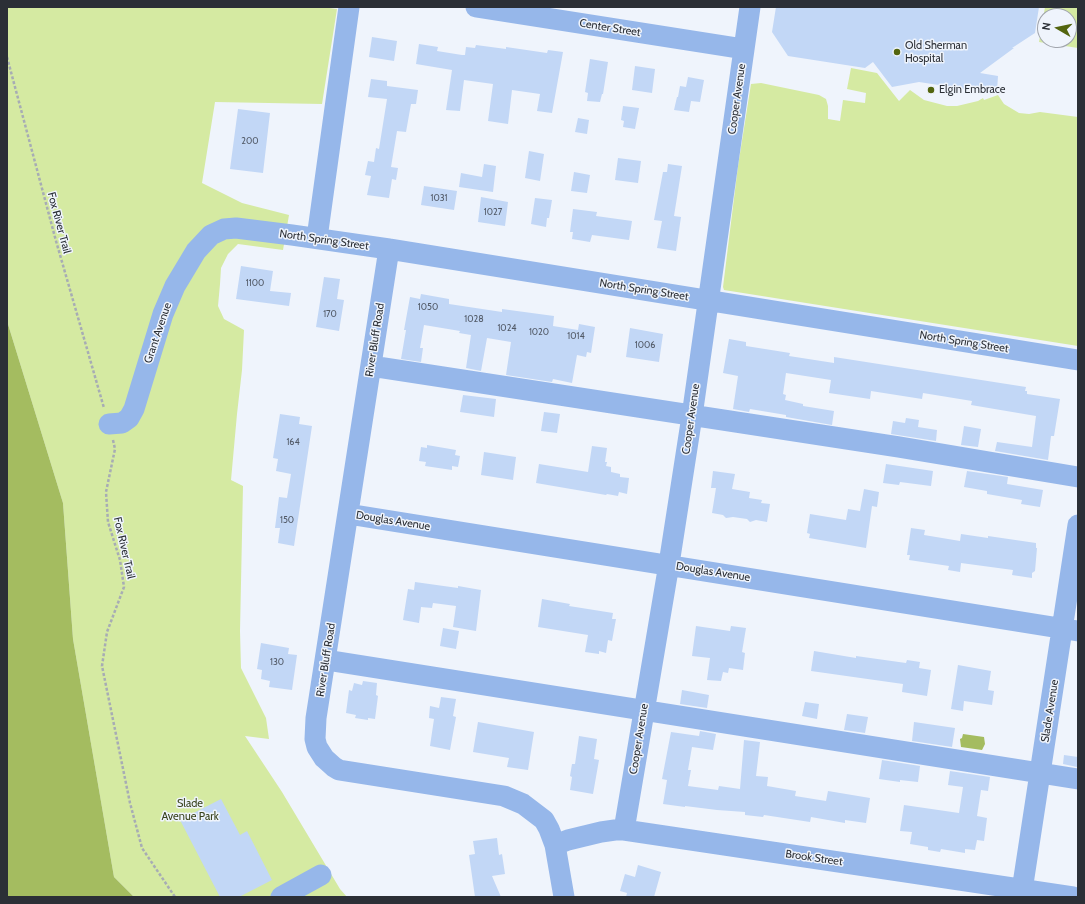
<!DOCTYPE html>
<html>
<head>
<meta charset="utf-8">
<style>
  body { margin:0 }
  #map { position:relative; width:1085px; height:904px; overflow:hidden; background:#eff4fc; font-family:Cabin,sans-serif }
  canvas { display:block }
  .frame { position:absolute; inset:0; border:8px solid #2b2f36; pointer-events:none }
  .north { position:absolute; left:1037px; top:8px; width:40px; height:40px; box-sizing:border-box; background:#eff4fc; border:1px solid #a1a5ad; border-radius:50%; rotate:279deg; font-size:11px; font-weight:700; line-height:16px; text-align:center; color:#2b2f36 }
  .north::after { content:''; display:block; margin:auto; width:14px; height:18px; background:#53650f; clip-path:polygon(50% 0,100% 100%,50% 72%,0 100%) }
</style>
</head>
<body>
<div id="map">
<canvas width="1085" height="904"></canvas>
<div class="frame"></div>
<div class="north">N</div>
</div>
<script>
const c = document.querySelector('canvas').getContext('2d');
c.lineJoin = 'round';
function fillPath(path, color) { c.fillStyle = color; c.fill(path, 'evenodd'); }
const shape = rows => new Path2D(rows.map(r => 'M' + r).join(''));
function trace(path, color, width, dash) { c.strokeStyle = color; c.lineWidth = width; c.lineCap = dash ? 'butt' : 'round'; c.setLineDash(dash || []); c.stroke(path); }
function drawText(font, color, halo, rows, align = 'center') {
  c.font = font + ' Cabin,sans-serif'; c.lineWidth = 3; c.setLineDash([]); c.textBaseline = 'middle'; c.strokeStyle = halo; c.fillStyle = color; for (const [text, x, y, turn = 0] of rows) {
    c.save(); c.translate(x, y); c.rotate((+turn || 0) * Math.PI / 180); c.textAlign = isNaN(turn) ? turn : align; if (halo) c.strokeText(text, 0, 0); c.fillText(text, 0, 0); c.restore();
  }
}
fillPath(shape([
  [7,7,322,7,337,9,322,104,215,102,202,183,242,203,289,215,283,250,238,244,228,254,221,268,220,284,218,306,224,319,244,330,242,370,237,414,231,480,243,486,240,631,241,668,266,718,269,739,245,736,282,792,340,889,347,897,134,897,114,877,73,639,63,503,7,321],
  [1045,7,1078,7,1078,48,1039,42],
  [1045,16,1069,16,1069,40,1045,40],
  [851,68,877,73,899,101,910,90,924,100,947,106,957,106,978,101,983,98,984,100,998,95,1004,104,1019,113,1029,114,1040,112,1078,117,1078,346,724,290,723,287,738,166,751,84,761,83,819,95,826,99,828,106,828,119,840,121,843,100,865,103,866,93,847,89]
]), '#d5eaa2');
fillPath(shape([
  [7,321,63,503,73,639,114,877,134,897,7,897],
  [963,734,984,737,985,744,982,750,961,747,960,739,962,738]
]), '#a4bc60');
fillPath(shape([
  [776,7,1039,7,1035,33,1012,48,1014,48,980,73,998,76,997,91,991,89,991,93,919,82,892,87,873,62,865,68,788,56,772,32],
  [372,37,397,41,394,61,369,57],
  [419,44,438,47,437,51,462,55,465,55,466,47,475,48,476,45,506,49,506,47,547,53,548,50,563,52,552,113,537,111,540,94,512,90,508,124,488,121,493,84,464,80,460,111,446,110,452,70,416,64],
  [590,59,608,62,603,94,602,94,600,102,587,101,588,93,585,92],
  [635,66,655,69,652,93,632,90],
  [688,77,704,80,700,102,691,101,689,112,674,110,677,97,678,97,680,86,686,87],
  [371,79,387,81,387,86,418,90,416,104,411,104,406,132,397,131,391,167,398,168,396,180,392,179,389,198,367,195,371,176,365,175,368,161,374,162,376,148,379,149,387,99,368,97],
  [623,106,639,108,635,129,623,127,624,121,621,120],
  [238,109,270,113,263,173,230,169],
  [578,118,589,120,587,134,575,132],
  [529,151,544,154,540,181,525,178],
  [618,158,641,161,638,183,615,180],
  [484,164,496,166,493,192,459,187,461,173,482,177],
  [668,164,682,166,674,216,681,217,676,251,657,248,662,221,654,220,663,172,667,172],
  [574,172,590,175,587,193,571,191],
  [424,186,457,191,454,210,421,205],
  [481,197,508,202,505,226,478,222],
  [535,198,552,200,549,218,547,218,546,227,531,224],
  [573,209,597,212,596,216,632,221,629,240,592,235,590,242,572,239,573,232,570,232],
  [241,266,273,271,270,291,291,293,289,306,236,299],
  [324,277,340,279,337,299,344,300,339,331,316,327],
  [421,294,449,299,449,304,502,312,502,309,554,316,553,326,578,330,579,324,595,327,591,353,587,352,586,357,577,355,572,383,553,379,552,382,506,375,511,342,487,338,481,371,466,368,471,335,459,333,460,331,424,325,420,348,423,348,421,362,401,359,406,330,404,330,410,297,420,299],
  [630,328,663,334,659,362,626,357],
  [729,339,746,342,746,346,790,353,789,356,834,363,834,357,1026,387,1025,391,1027,391,1027,394,1060,399,1054,436,1051,436,1048,460,995,451,997,442,1032,447,1036,416,971,405,972,401,923,393,922,399,871,391,870,399,829,393,831,380,786,373,783,394,786,395,785,400,803,404,803,406,834,411,832,425,786,417,786,415,750,409,749,412,733,409,738,376,723,373],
  [463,395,496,399,494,417,460,412],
  [544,412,560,414,557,433,541,431],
  [280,414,300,417,299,424,312,426,294,546,278,543,280,528,275,528,279,497,287,498,291,474,276,471,278,459,273,458],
  [906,418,919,420,918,427,937,430,936,441,891,434,893,421,905,423],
  [964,426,981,429,978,447,961,445],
  [427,445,456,450,455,455,460,456,458,467,452,466,452,470,425,466,426,462,419,461,421,447,427,448],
  [592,446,607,448,605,462,607,462,606,466,611,467,611,472,620,474,620,477,629,478,627,494,619,492,618,496,607,494,606,495,536,483,539,464,588,472],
  [484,452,516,457,513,480,481,475],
  [886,464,933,471,931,486,900,482,899,485,883,483],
  [713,471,735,474,732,489,750,492,749,498,762,500,761,503,770,504,767,522,756,520,750,522,747,519,733,517,726,518,723,515,712,513,716,488,711,488],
  [967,471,1008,477,1007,484,1043,490,1040,507,1021,504,1022,500,987,494,987,491,964,487],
  [864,489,879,492,877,507,872,506,866,548,809,538,810,534,807,533,810,514,846,520,848,509,860,511],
  [911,528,925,530,924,535,960,541,961,534,988,538,988,536,1036,543,1036,548,1037,548,1035,571,1032,573,1032,578,1012,575,1013,570,961,563,960,572,948,570,949,566,909,560,910,555,907,555],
  [415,582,458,588,458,586,481,590,476,631,453,627,456,606,433,603,432,608,421,607,419,623,403,620,408,589,414,590],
  [542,599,570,604,569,606,613,613,612,619,616,619,612,641,608,640,606,653,599,651,599,654,585,652,588,635,538,627],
  [696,626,730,631,731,626,746,628,742,652,745,653,743,670,729,668,728,673,723,672,721,681,707,680,710,658,692,656],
  [443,628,459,631,456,649,440,646],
  [261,643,289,648,288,654,297,655,292,690,269,687,270,681,261,679,262,670,257,669],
  [814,651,856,658,856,656,906,663,907,660,920,662,919,668,931,670,927,696,902,692,903,684,811,671],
  [958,665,991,671,988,690,994,691,992,705,964,701,963,711,951,709],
  [363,681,377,683,376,695,378,696,375,719,368,718,368,720,355,718,356,715,346,713,349,690,352,691,354,683,362,685],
  [682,690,709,695,707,708,680,704],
  [441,697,456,699,453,716,456,717,450,750,430,746,434,719,429,718,430,706,439,708],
  [805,702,819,704,817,719,802,716],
  [847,714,868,717,865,733,844,730],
  [478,722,534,732,528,770,507,767,509,758,473,752],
  [914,722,955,728,952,747,912,741],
  [700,731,716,734,713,750,692,747,688,770,691,770,688,786,718,790,719,786,740,789,744,740,760,742,756,776,768,777,767,786,796,791,795,796,826,801,828,791,870,798,866,823,845,820,845,823,811,817,810,822,764,815,763,817,745,815,745,812,717,810,685,806,685,807,663,804,667,780,662,779,671,732,699,736],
  [579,736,597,739,594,759,599,760,593,794,570,790,572,777,570,776,572,764,575,764],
  [1064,755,1078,757,1077,767,1063,764],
  [882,760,920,766,918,782,900,780,900,782,879,779],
  [950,771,990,777,988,791,981,790,977,816,987,818,984,841,977,840,975,850,965,849,965,853,941,849,940,852,928,850,928,847,910,844,912,832,900,831,904,805,959,813,963,787,948,785],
  [221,799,240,835,247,831,272,880,239,897,220,897,180,820],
  [497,838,499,855,502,854,505,874,492,876,501,897,475,897,469,855,475,854,473,841],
  [638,865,661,872,654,897,626,897,627,893,620,891,625,874,635,877]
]), '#c2d7f6');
trace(shape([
  [7,57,56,241,104,408],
  [113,440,115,449,106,492,108,522,120,560,124,587,107,632,102,666,130,803,142,848,175,897]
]), '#a7acb4', 2.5, [3, 2]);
trace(shape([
  [476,7,744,49],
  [317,238,349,7],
  [389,249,316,718,315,739,317,747,324,758,334,767,339,770,504,796,523,804,544,820,549,829,555,845,564,897],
  [371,366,899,447,1078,477],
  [109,424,122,423,129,418,134,409,163,314,175,286,196,251,211,235,224,229,236,228,292,235,389,249,1078,360],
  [348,514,1078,631],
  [326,660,1078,779],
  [624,830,669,564,692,416,750,7],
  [555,845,568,840,601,832,615,830,624,830,1073,897],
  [281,897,321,875],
  [1021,897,1078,525]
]), '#96b7ea', 21);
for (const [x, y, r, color] of [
  [897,52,4,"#53650f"],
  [931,90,4,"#53650f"]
]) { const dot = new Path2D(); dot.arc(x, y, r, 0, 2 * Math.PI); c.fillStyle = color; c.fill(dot); trace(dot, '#eff4fc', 1.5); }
drawText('9px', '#515966', null, [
  ["200",250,141],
  ["1031",439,198],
  ["1027",493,212],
  ["1100",255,283],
  ["1050",428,307],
  ["170",330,314],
  ["1028",474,319],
  ["1024",507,328],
  ["1020",539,332],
  ["1014",576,336],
  ["1006",645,345],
  ["164",293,442],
  ["150",287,520],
  ["130",277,662]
]);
drawText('11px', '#2b2f36', '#eff4fc', [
  ["Center Street",610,28,9],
  ["Cooper Avenue",737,99,-82],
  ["Fox River Trail",59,223,75],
  ["North Spring Street",324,240,8],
  ["North Spring Street",644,290,9],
  ["Grant Avenue",158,333,-71],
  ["River Bluff Road",375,340,-81],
  ["North Spring Street",964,342,9],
  ["Cooper Avenue",691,419,-82],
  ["Douglas Avenue",393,521,9],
  ["Fox River Trail",124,548,77],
  ["Douglas Avenue",713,572,9],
  ["River Bluff Road",326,660,-81],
  ["Slade Avenue",1050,711,-81],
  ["Cooper Avenue",639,739,-81],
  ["Brook Street",814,858,8]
]);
drawText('11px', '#2b2f36', '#eff4fc', [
  ["Old Sherman",905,46],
  ["Hospital",905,59],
  ["Elgin Embrace",939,90]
], 'left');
drawText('11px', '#39431d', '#eff4fc', [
  ["Slade",190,804],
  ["Avenue Park",190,817]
]);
</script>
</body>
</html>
